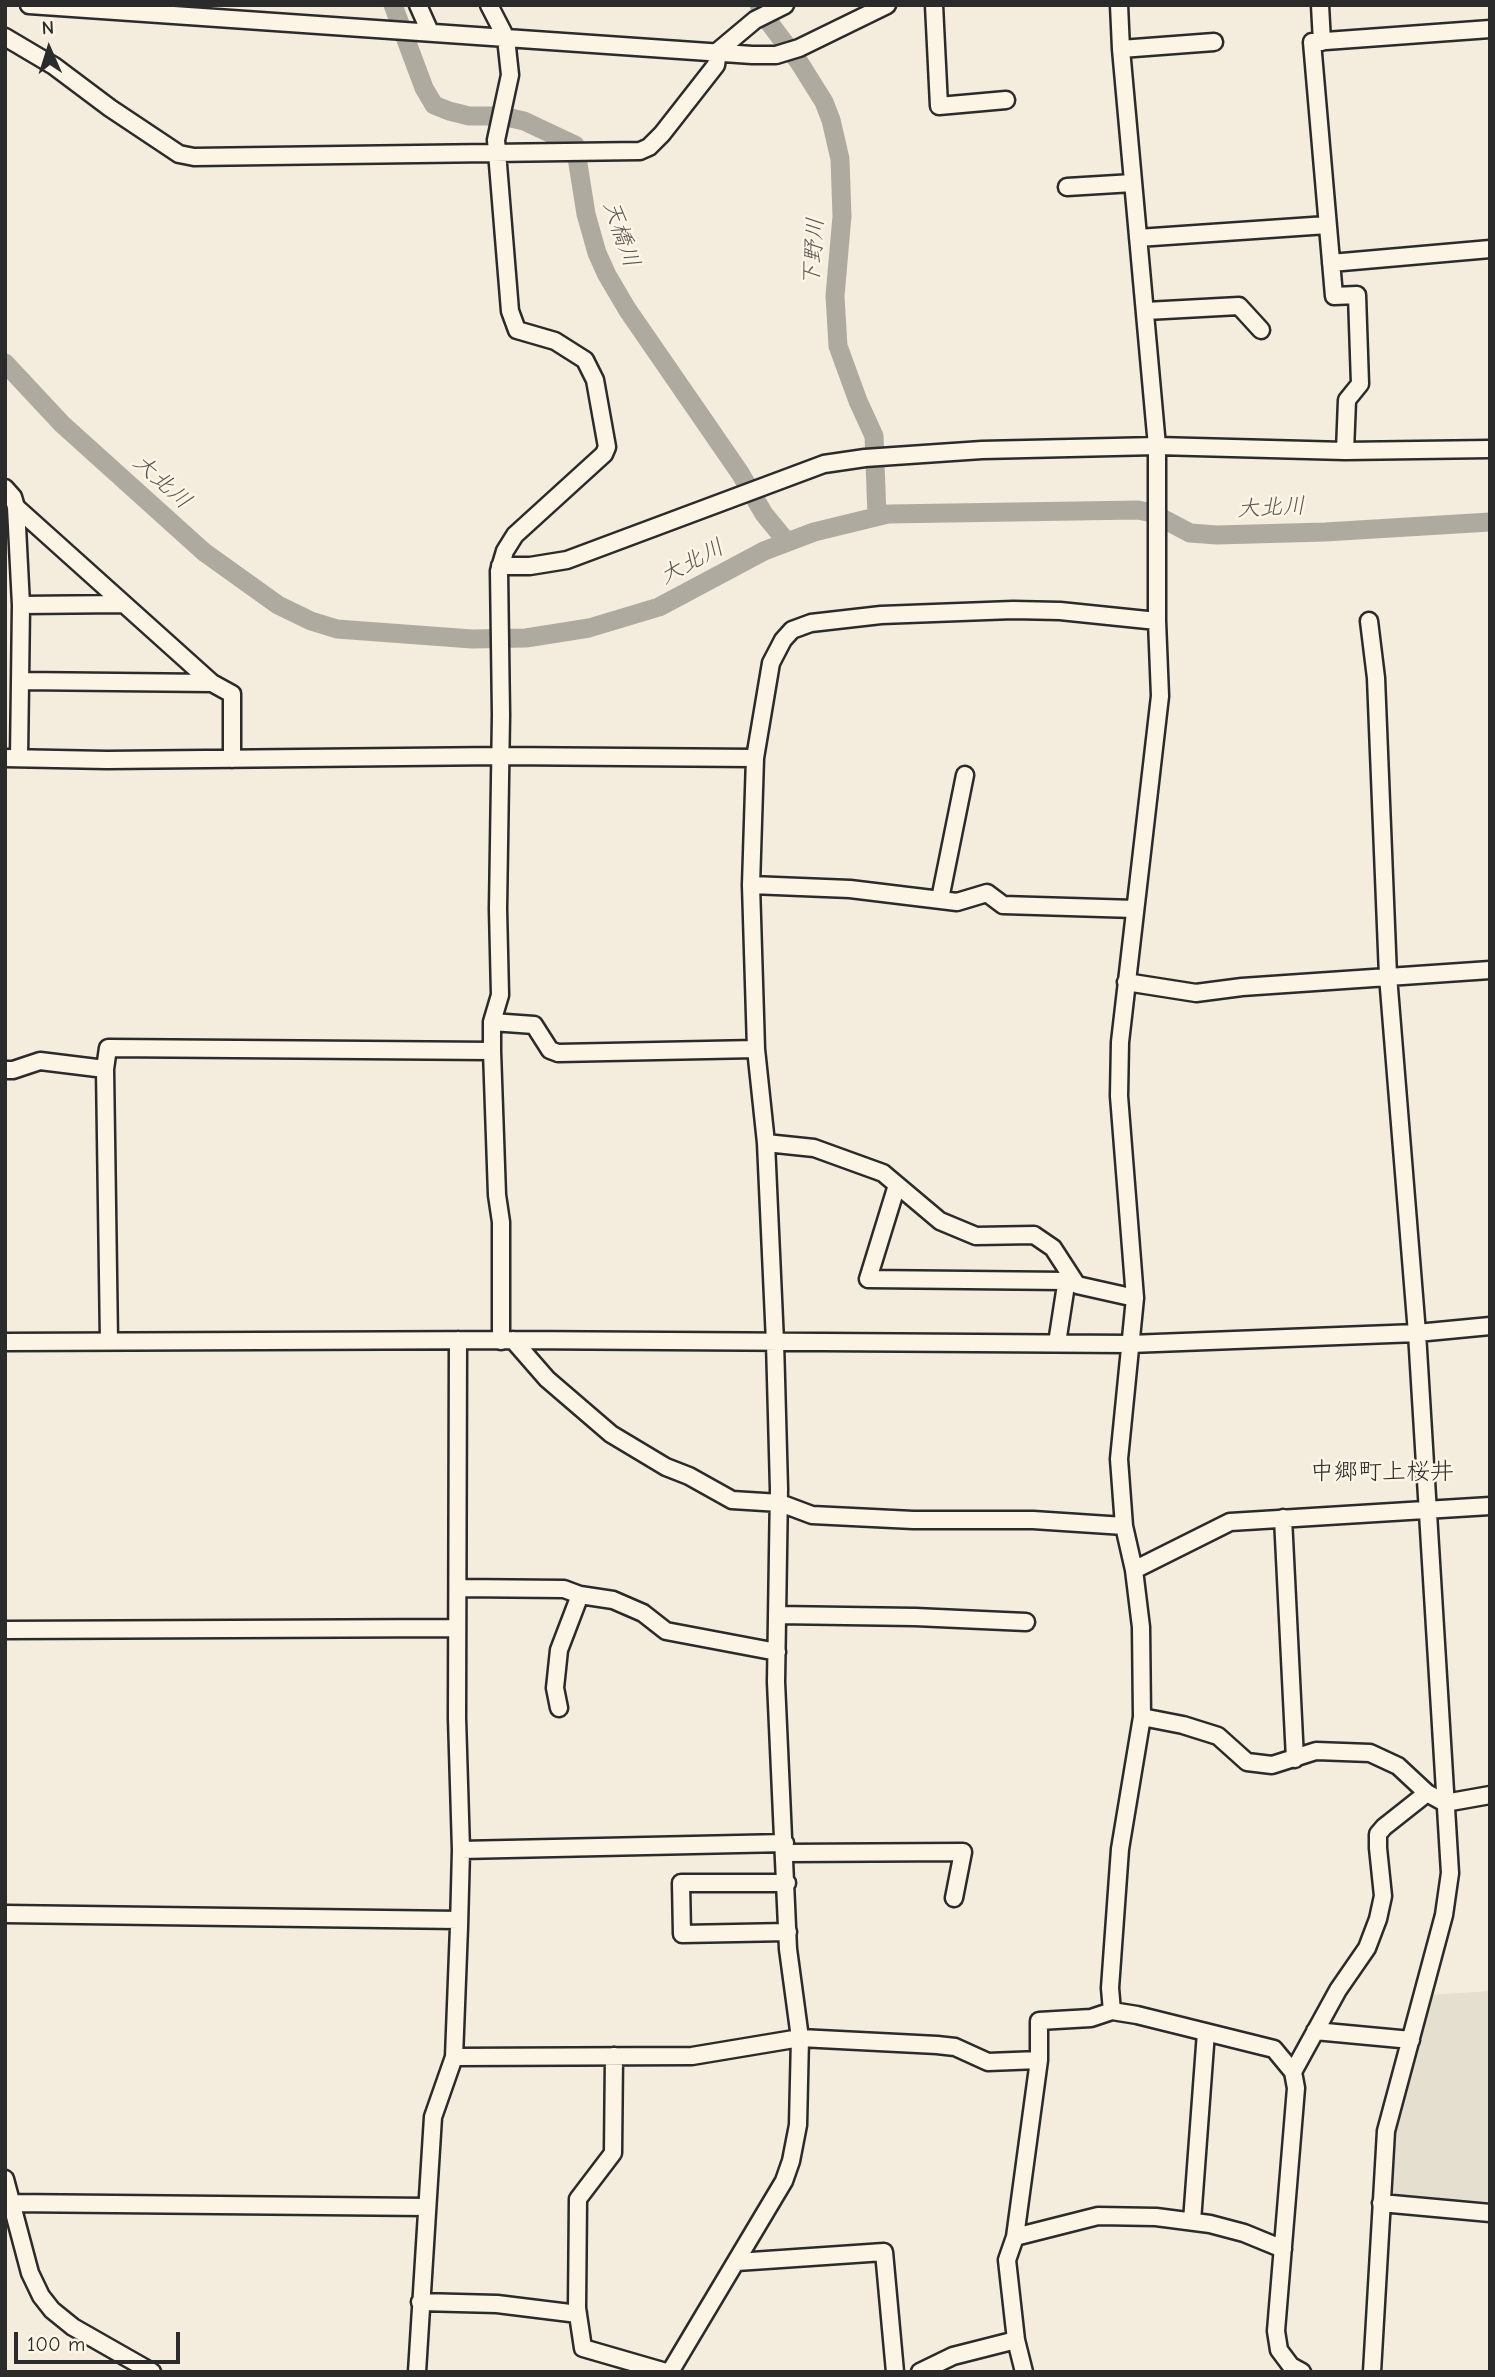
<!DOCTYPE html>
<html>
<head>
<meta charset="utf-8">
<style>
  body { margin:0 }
  #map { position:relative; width:1495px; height:2377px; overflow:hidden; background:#f4edde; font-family:"Comic Neue",sans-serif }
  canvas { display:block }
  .frame { position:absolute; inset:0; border:7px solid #2b2b2b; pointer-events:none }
  .north { position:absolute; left:14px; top:14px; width:70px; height:70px; -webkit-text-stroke:5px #fcf5e5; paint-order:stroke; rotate:357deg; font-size:19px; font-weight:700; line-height:28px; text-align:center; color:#2b2b2b }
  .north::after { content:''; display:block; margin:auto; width:24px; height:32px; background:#2b2b2b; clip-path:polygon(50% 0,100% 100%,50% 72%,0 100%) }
  .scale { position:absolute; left:14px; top:2332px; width:166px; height:32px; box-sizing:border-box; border:4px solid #2b2b2b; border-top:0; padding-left:9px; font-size:21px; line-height:24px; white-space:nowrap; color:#2b2b2b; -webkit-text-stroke:5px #fcf5e5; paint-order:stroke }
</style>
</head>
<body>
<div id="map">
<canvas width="1495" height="2377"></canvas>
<div class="frame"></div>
<div class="north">N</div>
<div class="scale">100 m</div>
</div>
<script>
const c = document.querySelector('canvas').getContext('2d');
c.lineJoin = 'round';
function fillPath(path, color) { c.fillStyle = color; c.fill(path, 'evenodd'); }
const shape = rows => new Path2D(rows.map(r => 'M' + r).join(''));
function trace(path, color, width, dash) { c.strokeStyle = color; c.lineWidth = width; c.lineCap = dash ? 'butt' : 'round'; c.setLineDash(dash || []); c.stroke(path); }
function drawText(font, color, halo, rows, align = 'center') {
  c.font = font + ' "Comic Neue","Klee One",sans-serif'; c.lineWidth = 5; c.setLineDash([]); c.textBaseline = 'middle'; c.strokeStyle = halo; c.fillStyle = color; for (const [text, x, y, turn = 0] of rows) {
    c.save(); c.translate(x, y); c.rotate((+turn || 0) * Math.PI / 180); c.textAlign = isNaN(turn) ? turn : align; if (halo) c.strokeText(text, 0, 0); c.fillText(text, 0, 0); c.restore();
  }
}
fillPath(shape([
  [1490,1991,1490,2203,1386,2194,1392,2136,1428,1995]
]), '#e5dfd0');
trace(shape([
  [393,5,424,88,434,105,449,111,469,116,502,116,524,121,575,145,586,214,597,253,607,275,627,309,740,473,764,514,787,542],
  [759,5,768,21,799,62,824,102,831,120,840,159,842,216,835,296,838,346,858,401,874,436,877,516],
  [5,363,62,424,204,552,278,605,311,621,337,629,472,639,526,638,589,628,659,607,764,551,814,532,888,514,1138,510,1152,513,1190,533,1217,535,1325,532,1490,522]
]), '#afaaa0', 19);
const minor = shape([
  [29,5,752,55,776,55,799,48,887,5],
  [418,5,430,32],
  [489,5,506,38,510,75,496,140,510,311,517,330,555,341,585,360,595,380,607,447,604,454,515,535,505,551,499,571,501,715,498,909,500,995,492,1022,492,1051,497,1195,501,1222,501,1341],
  [934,5,939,106,1006,100],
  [1119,5,1121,49,1157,446,1157,621,1160,696,1120,1042,1119,1096,1135,1298,1119,1459,1124,1526,1134,1570,1141,1627,1142,1717,1120,1849,1110,1988,1112,2011,1137,2015,1274,2049,1293,2072,1296,2088,1276,2331,1279,2350,1291,2366,1302,2372],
  [1320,5,1322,42],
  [5,37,54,66,110,108,179,154,194,157,640,151,649,147,662,134,716,65,718,51,755,20,785,5],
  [1121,49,1214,42],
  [1067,187,1133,183],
  [1138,238,1327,225],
  [1331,263,1490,249],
  [1146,311,1239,306,1261,330],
  [1345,451,1347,400,1360,384,1357,295,1334,296,1312,42,1490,29],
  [5,488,13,497,16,507,21,605,19,758],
  [16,507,212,683,232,694,232,759],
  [500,566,530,566,567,560,824,464,865,458,982,450,1157,446,1345,451,1490,449],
  [21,605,124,604],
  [1369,621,1376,678,1388,976,1417,1333,1450,1873,1444,1915,1386,2131,1372,2372],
  [20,681,212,683],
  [5,758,107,760,500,756,755,758],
  [751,885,850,889,957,902,987,893,1003,905,1135,909],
  [940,899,965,775],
  [1126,982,1196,993,1242,987,1490,970],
  [492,1022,534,1025,550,1050,558,1053,756,1049],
  [5,1070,13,1070,40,1061,105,1069],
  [766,1143,814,1148,883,1173,940,1221,976,1236,1034,1235,1053,1248,1077,1285,1135,1298],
  [897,1185,868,1279,1066,1281],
  [513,1340,547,1379,611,1434,666,1467,689,1476,732,1500,780,1503,812,1515,913,1520,1033,1520,1124,1526],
  [109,1341,105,1069,108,1048,492,1051],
  [5,1342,513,1340,1130,1344,1417,1333,1490,1326],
  [1057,1343,1068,1272],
  [1283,1518,1295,1759],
  [1134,1570,1230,1522,1490,1506],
  [458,1588,564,1589,580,1595,559,1650,555,1688,559,1708],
  [580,1595,613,1600,643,1613,666,1631,777,1652],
  [777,1615,915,1617,1026,1622],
  [5,1630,457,1628],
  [1142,1717,1183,1725,1218,1736,1247,1762,1272,1765,1316,1751,1370,1753,1398,1766,1427,1793,1445,1803,1490,1795],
  [461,1850,785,1843],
  [785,1853,963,1852,954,1898],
  [787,1883,681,1883,682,1934,788,1932],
  [5,1914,459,1920],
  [1315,2031,1411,2040],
  [614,2056,613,2153,578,2199,577,2308,583,2348,666,2372],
  [454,2057,692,2056,800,2038,937,2045,955,2047,988,2062,1039,2060],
  [1293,2072,1338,1990,1367,1948,1378,1919,1383,1896,1378,1848,1378,1834,1384,1827,1427,1793],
  [5,2179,30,2273,41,2296,52,2310,73,2327,152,2372],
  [10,2203,427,2207],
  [1381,2203,1490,2213],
  [1192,2221,1206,2032],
  [1015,2237,1098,2216,1156,2217,1210,2224,1244,2233,1283,2249],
  [737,2262,884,2252,895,2372],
  [420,2302,497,2304,578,2314],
  [417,2372,433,2117,454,2057,459,1927,461,1850,457,1718,458,1340],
  [670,2372,784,2181,791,2161,798,2125,800,2038,788,1949,776,1682,779,1489,775,1342,766,1143,756,1049,751,885,755,758,771,663,783,640,792,630,811,623,881,615,1013,610,1060,611,1157,621],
  [920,2372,953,2356,1016,2340],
  [1024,2372,1016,2340,1007,2260,1015,2237,1039,2060,1039,2021,1091,2018,1112,2011]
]);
trace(minor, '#2b2b2b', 21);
trace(minor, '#fcf5e5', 16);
drawText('italic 23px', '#595754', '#fcf5e5', [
  ["天橋川",621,234,71],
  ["下野川",814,252,-86],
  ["大北川",162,482,42],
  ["大北川",1271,508,-3],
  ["大北川",692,562,-28]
]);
drawText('24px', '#2b2b2b', '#fcf5e5', [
  ["中郷町上桜井",1382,1472]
]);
</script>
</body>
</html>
